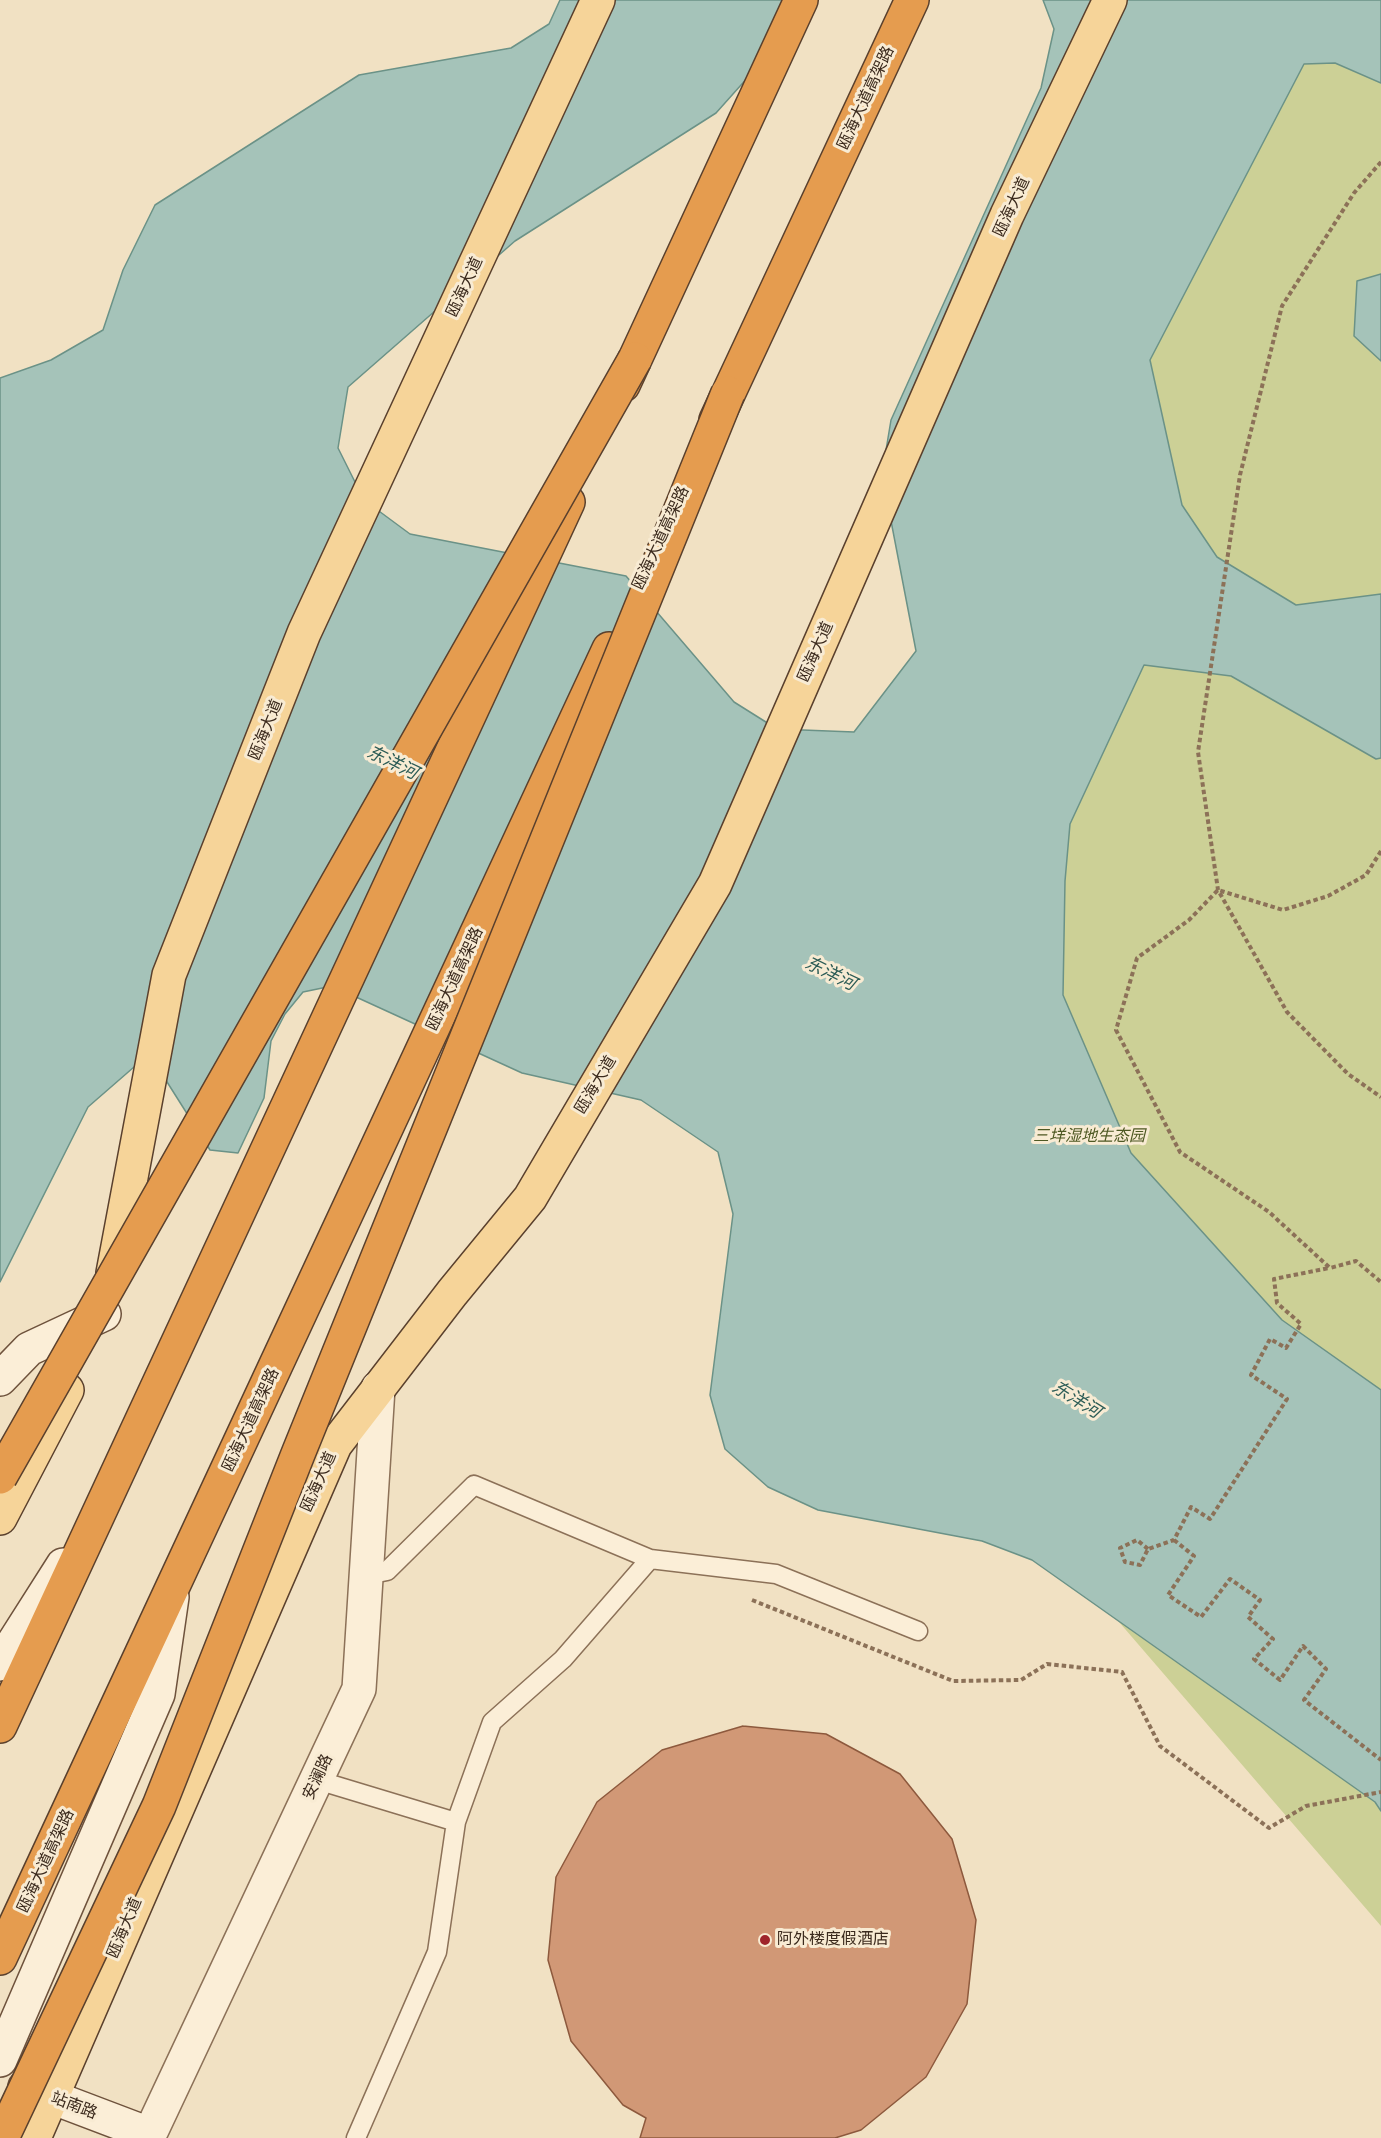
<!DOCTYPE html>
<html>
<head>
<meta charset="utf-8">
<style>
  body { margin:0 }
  canvas { display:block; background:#f1e1c3 }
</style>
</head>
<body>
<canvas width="1381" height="2138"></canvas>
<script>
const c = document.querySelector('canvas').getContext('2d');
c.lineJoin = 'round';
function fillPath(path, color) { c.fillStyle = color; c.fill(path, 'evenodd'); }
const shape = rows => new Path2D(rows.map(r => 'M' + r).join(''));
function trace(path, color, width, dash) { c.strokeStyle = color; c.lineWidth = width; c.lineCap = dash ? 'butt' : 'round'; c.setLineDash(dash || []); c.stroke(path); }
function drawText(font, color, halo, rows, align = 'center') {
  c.font = font + ' Bitter,"Noto Sans SC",serif'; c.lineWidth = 6; c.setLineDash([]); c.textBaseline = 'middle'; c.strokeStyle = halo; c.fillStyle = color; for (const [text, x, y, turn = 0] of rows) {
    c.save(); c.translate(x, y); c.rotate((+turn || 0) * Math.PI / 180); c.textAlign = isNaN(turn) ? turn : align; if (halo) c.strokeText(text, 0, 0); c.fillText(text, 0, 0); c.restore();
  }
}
fillPath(shape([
  [1273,0,1381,0,1381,1926,745,1188]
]), '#ccd096');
const water = shape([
  [560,0,817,0,716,113,515,241,348,387,338,448,364,500,410,534,626,576,734,702,777,729,854,732,916,651,882,474,891,420,1041,88,1054,29,1043,0,1381,0,1381,83,1335,63,1304,64,1150,360,1182,505,1217,557,1296,605,1381,594,1381,758,1376,759,1231,676,1144,665,1070,824,1065,881,1063,995,1131,1153,1282,1320,1381,1390,1381,1811,1375,1802,1032,1560,982,1541,818,1510,768,1487,725,1449,710,1395,733,1214,718,1152,641,1100,522,1073,332,986,303,992,285,1014,271,1041,264,1098,238,1153,210,1150,162,1074,134,1067,88,1107,0,1282,0,378,51,360,103,330,123,270,155,205,359,75,511,48,549,24,560,0],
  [1381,274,1381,361,1354,336,1357,281,1381,274]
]);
fillPath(water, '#a5c3b9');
trace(water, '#6b9287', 1.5);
const building = shape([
  [743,1726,826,1734,900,1774,952,1839,976,1920,967,2004,926,2077,861,2130,835,2138,640,2138,646,2118,623,2105,571,2041,548,1960,556,1877,597,1802,662,1750,743,1726]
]);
fillPath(building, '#d19876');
trace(building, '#8d593d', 1.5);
const lane = shape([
  [367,1575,387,1571,474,1485,650,1559,776,1574,918,1631],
  [317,1780,456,1822],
  [356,2138,437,1952,456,1822,492,1722,563,1659,650,1559]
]);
const street = shape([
  [148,2138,359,1689,378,1388]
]);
const secondary = shape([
  [0,1379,29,1349,104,1314],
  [0,1664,63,1565],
  [0,2060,158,1694,172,1597],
  [25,2087,149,2134]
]);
const primary = shape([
  [113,1273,169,975,304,633,598,0],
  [0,1518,67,1390],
  [34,2138,335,1445,452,1293,530,1198,715,884,1007,215,1110,0]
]);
const highway = shape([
  [623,385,801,0],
  [716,420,912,0],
  [0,1726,568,502],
  [0,1958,609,649]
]);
trace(lane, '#8c7158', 21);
trace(street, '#8c7158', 36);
trace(secondary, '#6e523c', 36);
trace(primary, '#5a402d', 36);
trace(highway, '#5a402d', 36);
trace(shape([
  [1381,162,1354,193,1282,306,1240,475,1198,752,1218,890,1287,1012,1348,1074,1381,1097],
  [1381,851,1366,875,1328,896,1283,910,1218,890,1189,920,1137,958,1116,1030,1180,1152,1269,1212,1330,1268,1356,1261,1381,1282],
  [1174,1540,1194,1556,1168,1595,1201,1617,1230,1579,1260,1600,1248,1617,1273,1639,1254,1659,1280,1680,1303,1646,1326,1669,1304,1700,1381,1760],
  [1148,1549,1137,1540,1120,1548,1125,1562,1140,1565,1148,1549,1174,1540,1191,1507,1210,1519,1287,1399,1251,1375,1270,1339,1286,1348,1301,1324,1277,1303,1274,1279,1329,1268],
  [752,1600,953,1681,1021,1680,1047,1664,1122,1672,1160,1746,1269,1828,1306,1806,1381,1792]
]), '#8c7158', 4, [4.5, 3]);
trace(lane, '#fbeed7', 18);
trace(street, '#fbeed7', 33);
trace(secondary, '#fbeed7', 33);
trace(primary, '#f6d499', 33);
trace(highway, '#e59c4f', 33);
const highwayBridge = shape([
  [0,1477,635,359],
  [2,2138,159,1806,298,1454,728,393]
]);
trace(highwayBridge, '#5a402d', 36, []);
trace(highwayBridge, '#e59c4f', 33);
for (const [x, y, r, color] of [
  [765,1940,6,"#9f252b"]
]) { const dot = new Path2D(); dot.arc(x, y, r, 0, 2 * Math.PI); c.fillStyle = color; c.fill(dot); trace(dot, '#f8ebd3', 2); }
drawText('16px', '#3b2a1d', '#f8ebd3', [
  ["瓯海大道高架路",866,98,-65],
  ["瓯海大道",1012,207,-65],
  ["瓯海大道",465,287,-65],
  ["瓯海大道高架路",661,538,-65],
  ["瓯海大道",816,652,-66],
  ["瓯海大道",266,730,-68],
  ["瓯海大道高架路",455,979,-65],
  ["瓯海大道",596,1085,-59],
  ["瓯海大道高架路",251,1420,-65],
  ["瓯海大道",319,1482,-66],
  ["安澜路",318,1777,-65],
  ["瓯海大道高架路",46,1861,-65],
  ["瓯海大道",125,1928,-67],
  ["站南路",74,2106,21]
]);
drawText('italic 16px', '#4e5923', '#f8ebd3', [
  ["三垟湿地生态园",1089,1137]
]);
drawText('16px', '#3b2a1d', '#f8ebd3', [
  ["阿外楼度假酒店",777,1940]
], 'left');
drawText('italic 18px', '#2c5c56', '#f8ebd3', [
  ["东洋河",392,763,26],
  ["东洋河",830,974,26],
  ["东洋河",1076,1400,32]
]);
</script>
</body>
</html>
